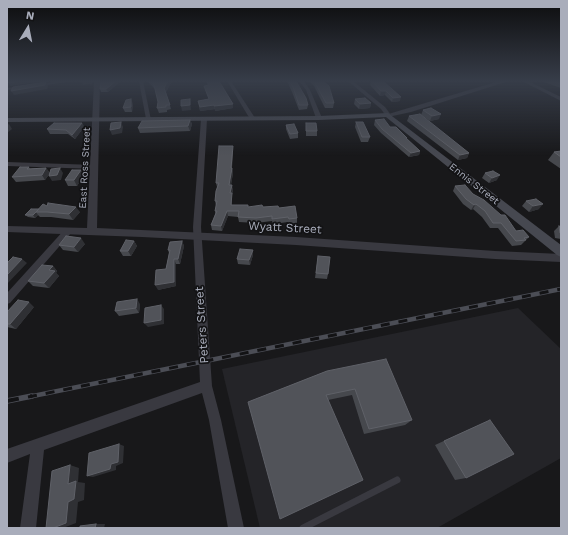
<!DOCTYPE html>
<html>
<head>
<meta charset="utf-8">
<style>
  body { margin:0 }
  #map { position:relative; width:568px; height:535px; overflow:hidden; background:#18181a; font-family:"Work Sans",sans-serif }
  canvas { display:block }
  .frame { position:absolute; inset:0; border:8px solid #a9adbb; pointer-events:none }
  .north { position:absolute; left:8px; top:8px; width:40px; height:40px; -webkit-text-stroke:3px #131315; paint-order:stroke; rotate:10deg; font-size:11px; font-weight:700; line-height:16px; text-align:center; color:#a9adbb }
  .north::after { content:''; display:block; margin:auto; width:14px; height:18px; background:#a9adbb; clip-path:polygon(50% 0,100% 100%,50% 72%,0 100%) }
</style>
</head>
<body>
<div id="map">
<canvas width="568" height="535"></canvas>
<div class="frame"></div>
<div class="north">N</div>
</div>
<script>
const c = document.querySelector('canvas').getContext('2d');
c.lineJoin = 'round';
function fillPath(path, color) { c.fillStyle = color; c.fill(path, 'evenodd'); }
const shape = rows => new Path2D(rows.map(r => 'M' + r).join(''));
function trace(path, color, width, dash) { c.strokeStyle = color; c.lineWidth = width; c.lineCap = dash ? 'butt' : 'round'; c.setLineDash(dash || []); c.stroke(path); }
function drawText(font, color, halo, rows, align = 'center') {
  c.font = font + ' "Work Sans",sans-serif'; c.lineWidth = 3.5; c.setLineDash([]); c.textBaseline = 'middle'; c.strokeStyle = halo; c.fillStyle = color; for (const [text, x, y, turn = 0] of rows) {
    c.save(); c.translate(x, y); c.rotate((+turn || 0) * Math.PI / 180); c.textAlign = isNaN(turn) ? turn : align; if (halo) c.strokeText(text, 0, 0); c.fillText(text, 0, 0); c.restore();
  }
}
fillPath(shape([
  [518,308,561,349,561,458,437,528,260,528,222,369]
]), '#242428');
trace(shape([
  [303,528,397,480]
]), '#393940', 7);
fillPath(shape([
  [58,81,72,81,36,87,34,86,58,81],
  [139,81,143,81,151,120,146,119,139,81],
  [227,81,231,81,255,118,254,119,250,119,227,81],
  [299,81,304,81,310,90,322,118,321,119,316,118,306,90,299,81],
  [348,81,353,81,385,107,391,115,390,116,386,116,381,109,348,81],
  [522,81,528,81,561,97,561,101,522,81],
  [23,86,25,87,25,88,7,90,7,88,23,86],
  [204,117,207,119,201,227,212,386,221,420,244,528,228,528,209,420,202,393,44,450,36,528,20,528,30,454,7,463,7,449,200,382,193,227,201,119,204,117],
  [7,162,95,165,98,167,95,169,7,166,7,162],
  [68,228,71,229,72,231,71,233,10,303,7,304,7,293,65,229,68,228]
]), '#393940');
fillPath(shape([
  [94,81,100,81,97,228,296,237,495,251,561,254,561,262,495,259,296,245,142,237,7,232,7,226,87,228,94,81],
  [499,81,509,81,411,112,388,117,385,115,499,81]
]), '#393940');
fillPath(shape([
  [388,113,561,245,561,257,557,255,386,117,319,120,7,122,7,118,319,116,388,113]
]), '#464850');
const railFar1 = shape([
  [28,397,561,289]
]);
const rail = shape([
  [7,401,32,396]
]);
trace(railFar1, '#4b4d55', 4.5);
trace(rail, '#4b4d55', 5.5);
trace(railFar1, '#131315', 3, [9]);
trace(rail, '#131315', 4, [12]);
fillPath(shape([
  [101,81,121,81,108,92,101,92,100,89],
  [147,81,172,81,166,92,171,109,167,110,167,112,159,113,157,108,158,102,155,89],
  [206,81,219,81,233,104,233,108,215,111,215,109,200,111,198,101,209,99,204,86,208,86],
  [287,81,296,81,308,105,307,109,299,110,292,92],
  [309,81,323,81,334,103,333,108,325,108,314,86],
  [371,81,383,81,400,101,392,102,385,95,380,96,370,85],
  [544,81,561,81,561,88,544,82],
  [355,99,371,103,370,108,359,109,354,104],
  [133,104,132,112,125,112,123,108],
  [423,110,439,119,430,121,421,115],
  [409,116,469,153,467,158,458,160,407,121],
  [190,120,192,124,190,131,140,133,138,128],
  [375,120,390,127,420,151,419,155,409,157,381,133,374,125],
  [356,122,370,137,368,142,361,142,355,127],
  [82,123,84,127,75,139,68,134,50,134,47,129],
  [306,123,317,131,317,136,306,136],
  [286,125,298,133,298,138,290,139,286,129],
  [233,151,232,168,233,173,231,185,233,190,232,195,232,205,248,207,279,208,297,218,297,223,288,224,288,222,273,224,272,221,256,223,239,222,238,217,228,216,222,231,212,230,211,225,215,214,215,211,216,206,215,201,217,187,216,183],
  [561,151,561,169,548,160,554,152],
  [29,167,30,169,46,168,50,173,45,180,16,182,12,177],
  [81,170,84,175,77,186,68,186,65,180],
  [485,173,497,180,489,183,482,178],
  [455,186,473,194,516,231,529,237,521,245,512,246,498,228,490,228,482,217,473,209,471,210,463,204,453,191],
  [526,201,539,209,529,212,522,206],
  [47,206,80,212,73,220,51,217,40,217,38,215,35,218,28,217,25,215],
  [559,226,561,227,561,239,555,238,554,231],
  [134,241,137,246,131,256,123,256,120,251],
  [182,241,184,246,180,264,176,264,176,286,158,290,166,269,169,253,168,250],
  [85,244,78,252,63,250,59,245],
  [253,250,253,255,250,265,238,264,237,259],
  [318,256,328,274,327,279,315,278],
  [53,266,57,271,56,273,59,276,49,288,33,286,28,281],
  [140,304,139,313,119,316,115,311],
  [34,307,16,329,7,327,7,312],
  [327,371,412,420,405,425,364,434,352,395,328,400,248,402],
  [490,420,466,478,455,480,435,445]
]), '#46484d');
fillPath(shape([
  [20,81,44,81,11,86,9,83],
  [81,81,93,81,92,84,83,85],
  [116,81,121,81,108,92,106,89],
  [168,81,172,81,166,92,164,88],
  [46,82,48,86,47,89,14,95,11,91],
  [381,91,386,91,385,95,380,96],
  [401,97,400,101,392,102,393,98],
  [131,99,133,104,132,112,131,107],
  [190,99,191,110,182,111,181,106],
  [371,103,370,108,359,109,360,104],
  [233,104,233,108,215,111,214,106],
  [214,105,215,109,200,111,200,107],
  [441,114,439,119,430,121,432,116],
  [190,120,192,124,190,131,188,126],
  [121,122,123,127,122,133,112,135,110,130],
  [82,123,84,127,75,139,72,135],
  [9,124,12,129,7,133,7,125],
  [233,146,233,151,231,173,231,168],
  [420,151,419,155,409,157,411,153],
  [469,153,467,158,458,160,460,155],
  [46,168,50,173,45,180,42,175],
  [60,168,63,173,61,180,52,181,49,176],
  [232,168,233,173,230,190,229,185],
  [81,170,84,175,77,186,74,180],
  [500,175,497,180,489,183,492,178],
  [232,185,233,190,232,195,232,210,230,193],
  [476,204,473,209,471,210,474,205],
  [543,204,539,209,529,212,533,206],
  [76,207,80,212,73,220,69,214],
  [39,209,36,212,38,215,35,218,33,215],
  [227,211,228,216,222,231,221,226],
  [81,238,85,244,78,252,74,247],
  [134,241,137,246,131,256,128,251],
  [182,241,184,246,180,264,178,259],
  [253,250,253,255,250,265,249,260],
  [22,259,27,263,7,284,7,275],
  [174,259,176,264,176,286,158,290,155,285],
  [53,266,57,271,56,273,59,276,49,288,44,283,49,270],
  [137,299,140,304,139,313,136,308],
  [29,302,34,307,16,329,10,324],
  [161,305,164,309,164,324,148,327,144,323],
  [119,444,124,446,123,463,116,466,116,470,93,477,87,476,111,464],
  [70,465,79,468,78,482,85,483,84,500,78,502,76,523,63,528,53,528,68,502,68,484],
  [96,524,105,524,104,528,95,528]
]), '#2f3034');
const building = shape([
  [8,81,20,81,9,83,8,81],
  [101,81,116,81,106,89,100,89,101,81],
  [150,81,168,81,164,88,170,105,166,105,166,107,157,108,158,102,154,85,150,81],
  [207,81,219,81,233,104,214,106,214,105,200,107,198,101,209,99,204,86,209,85,207,81],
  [289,81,296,81,306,98,308,105,299,105,293,87,289,81],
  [314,81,323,81,329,86,334,103,326,103,314,81],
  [372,81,383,81,401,97,393,98,386,91,381,91,372,81],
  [553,81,561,81,561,84,553,81],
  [46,82,45,85,11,91,13,87,46,82],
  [365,98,371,103,360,104,355,99,365,98],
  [131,99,131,107,123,108,126,100,131,99],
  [190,99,190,105,181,106,181,100,190,99],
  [431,108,441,114,432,116,423,110,431,108],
  [420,114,469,153,460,155,409,116,420,114],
  [384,119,390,127,396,127,407,138,406,138,420,151,411,153,382,129,375,120,384,119],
  [190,120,188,126,138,128,142,121,190,120],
  [121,122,120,128,110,130,111,123,121,122],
  [356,122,363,122,370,137,362,137,356,122],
  [54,123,82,123,72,135,66,130,47,129,54,123],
  [306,123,316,123,317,131,306,131,306,123],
  [294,124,298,133,290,134,286,125,294,124],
  [219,146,233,146,231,168,232,168,229,185,232,185,230,193,232,193,231,205,248,205,248,207,262,205,263,207,278,206,279,208,295,206,297,218,289,219,288,217,272,219,272,216,256,218,238,217,239,211,227,211,221,226,211,225,217,211,215,211,217,201,215,201,216,191,219,183,216,183,219,146],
  [561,151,561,157,554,152,561,151],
  [20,167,29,167,27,169,46,168,42,175,12,177,20,167],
  [60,168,57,175,49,176,51,169,60,168],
  [72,170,81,170,74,180,65,180,72,170],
  [493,171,500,175,492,178,485,173,493,171],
  [465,185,473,194,484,200,501,215,505,215,516,231,523,230,529,237,524,238,526,240,516,241,501,223,493,223,485,211,476,204,474,205,466,199,455,186,465,185],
  [536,199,543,204,533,206,526,201,536,199],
  [48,203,76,207,69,214,47,212,36,212,43,204,47,206,48,203],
  [31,209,39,209,33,215,25,215,31,209],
  [559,226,561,227,561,233,560,233,559,226],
  [66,236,81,238,74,247,59,245,66,236],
  [126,240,134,241,128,251,120,251,126,240],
  [182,241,178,259,174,259,174,282,155,285,156,270,166,269,170,250,168,250,170,242,182,241],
  [240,249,253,250,249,260,237,259,240,249],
  [318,256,330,257,328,274,316,273,318,256],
  [13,257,22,259,7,275,7,263,13,257],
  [42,265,53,266,49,270,55,271,44,283,28,281,42,265],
  [137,299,136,308,115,311,117,302,137,299],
  [18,300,29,302,10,324,7,324,7,312,18,300],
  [161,305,161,320,144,323,145,308,161,305],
  [386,359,412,420,369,429,355,389,326,395,363,480,280,519,248,402,327,371,386,359],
  [490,420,514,454,466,478,444,441,490,420],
  [119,444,118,462,111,464,110,469,87,476,89,453,119,444],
  [70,465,68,484,76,481,74,499,68,502,66,523,53,528,46,528,52,471,70,465],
  [96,524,95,528,80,528,80,526,96,524]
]);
fillPath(building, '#515359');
trace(building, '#5f6168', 1);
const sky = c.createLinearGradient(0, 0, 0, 156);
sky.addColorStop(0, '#0d0d0e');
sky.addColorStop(0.52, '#373d49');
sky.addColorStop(1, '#373d4900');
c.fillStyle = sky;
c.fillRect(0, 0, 568, 156);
drawText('10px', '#a9adbb', '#131315', [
  ["East Ross Street",85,168,-87],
  ["Ennis Street",474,184,38]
]);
drawText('12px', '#a9adbb', '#131315', [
  ["Wyatt Street",285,228,3],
  ["Peters Street",202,325,-94]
]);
</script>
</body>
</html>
